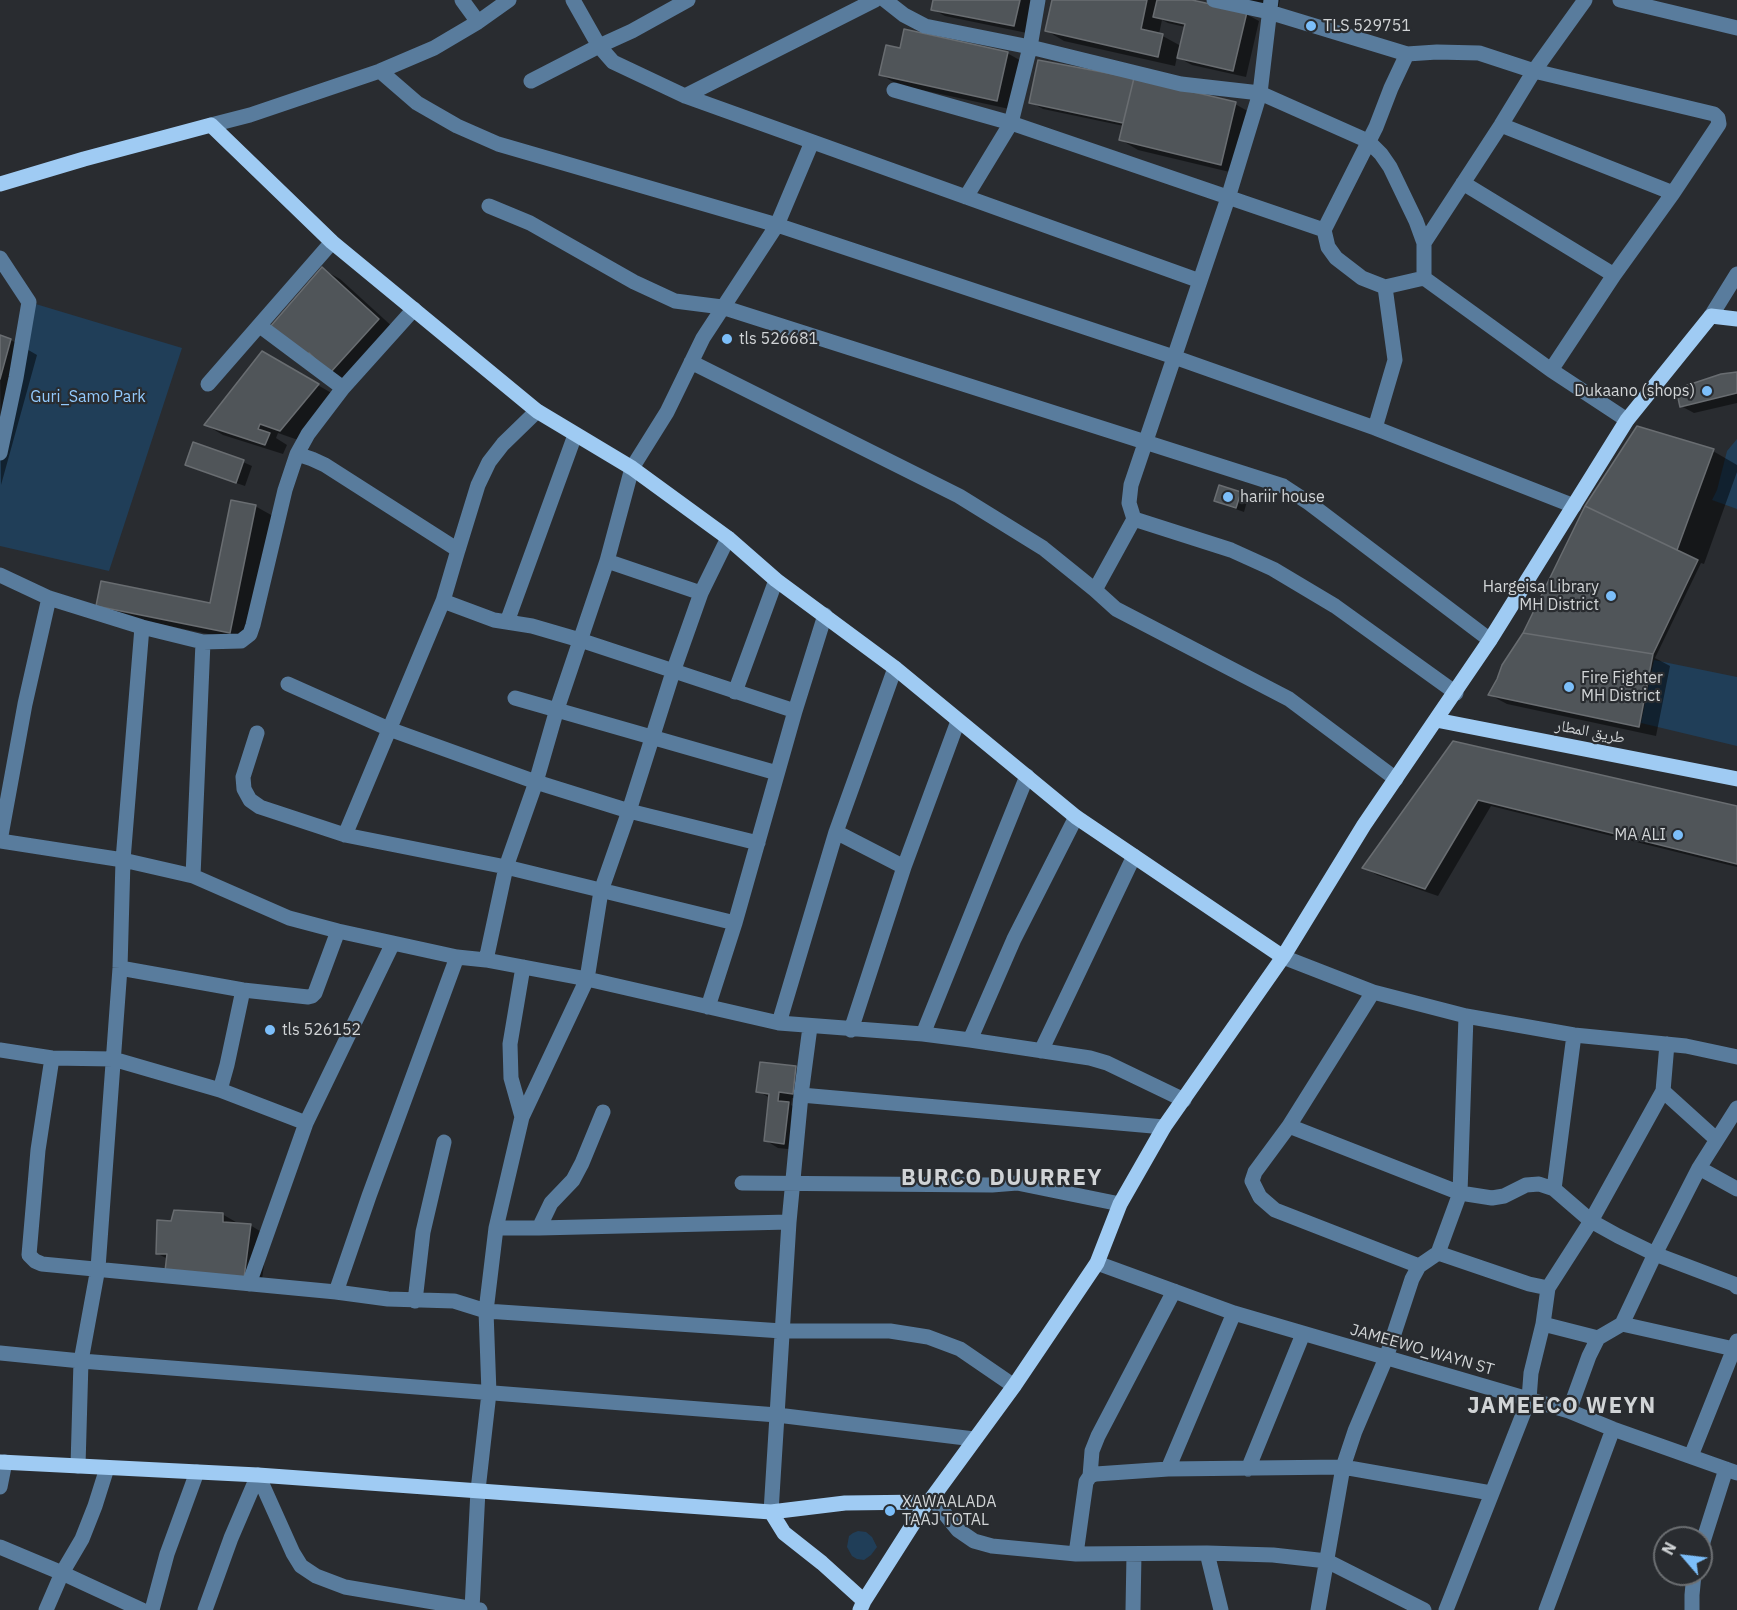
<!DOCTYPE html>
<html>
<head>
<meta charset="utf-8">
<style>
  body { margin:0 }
  #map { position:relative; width:1737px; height:1610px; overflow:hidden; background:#292c30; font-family:"IBM Plex Sans",sans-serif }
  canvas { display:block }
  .north { position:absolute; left:1653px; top:1526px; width:60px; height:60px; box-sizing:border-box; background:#292c30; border:2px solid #6c6f72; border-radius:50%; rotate:298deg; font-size:16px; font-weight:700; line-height:24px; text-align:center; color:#d1d4d6 }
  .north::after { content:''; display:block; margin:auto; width:21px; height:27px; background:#7cbef9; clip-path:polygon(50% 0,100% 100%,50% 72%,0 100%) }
</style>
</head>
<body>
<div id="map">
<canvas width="1737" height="1610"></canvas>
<div class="north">N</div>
</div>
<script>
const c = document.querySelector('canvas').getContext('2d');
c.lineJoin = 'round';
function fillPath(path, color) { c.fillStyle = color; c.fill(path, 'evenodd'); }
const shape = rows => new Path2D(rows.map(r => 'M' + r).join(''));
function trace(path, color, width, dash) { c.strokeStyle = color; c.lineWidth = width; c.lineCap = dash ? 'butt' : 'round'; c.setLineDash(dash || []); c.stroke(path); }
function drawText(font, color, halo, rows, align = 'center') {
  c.font = font + ' "IBM Plex Sans","Noto Naskh Arabic",sans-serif'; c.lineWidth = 4.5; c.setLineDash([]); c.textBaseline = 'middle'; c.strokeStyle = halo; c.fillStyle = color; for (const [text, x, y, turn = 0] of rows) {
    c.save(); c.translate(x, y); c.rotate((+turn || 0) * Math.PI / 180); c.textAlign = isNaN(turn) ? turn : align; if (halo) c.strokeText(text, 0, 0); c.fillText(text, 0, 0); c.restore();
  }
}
fillPath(shape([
  [29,302,182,348,109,571,0,546,0,450],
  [1737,439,1737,509,1712,500,1717,490,1727,451],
  [1654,660,1737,677,1737,746,1641,723],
  [858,1531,866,1532,872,1537,877,1547,871,1555,864,1560,857,1559,852,1556,847,1547,849,1536,853,1533]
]), '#203e58');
fillPath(shape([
  [934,0,1034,0,1027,33,945,16,932,9],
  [1054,0,1185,0,1246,14,1259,21,1246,77,1192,65,1177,57,1175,66,1064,41,1047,31],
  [1162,20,1168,23,1185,27,1181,46,1159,34],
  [1242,0,1280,0,1278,9],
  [901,50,1007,53,1025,63,1014,110,899,85,881,75],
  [1134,80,1235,104,1253,114,1238,174,1138,150,1121,140,1124,126,1043,109,1030,102],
  [322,269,340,279,395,329,348,382,306,357],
  [0,337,11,340,37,355,1,485],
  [262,353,335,395,298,440,278,433,276,438,287,445,283,454,223,435,206,425],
  [1737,373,1737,403,1694,413,1681,406],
  [1713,451,1737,465,1737,472,1704,564,1701,563,1655,658,1670,666,1656,736,1507,704,1490,695],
  [243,462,252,466,245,486,195,469,187,465],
  [1240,493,1248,498,1244,512,1224,505,1216,501],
  [255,506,273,516,247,642,116,615,98,605,211,605],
  [1453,743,1737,807,1737,867,1491,806,1438,896,1377,875,1365,868],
  [796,1068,809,1075,806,1100,792,1098,791,1105,801,1111,797,1150,778,1148,765,1140,770,1098,758,1091],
  [222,1214,241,1225,250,1225,268,1236,261,1287,168,1259,158,1254]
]), '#0007');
const building = shape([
  [933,0,1020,0,1014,26,931,10,933,0],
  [1052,0,1147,0,1141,29,1163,34,1158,57,1045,31,1052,0],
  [1157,0,1192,0,1247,12,1233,71,1177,58,1185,24,1153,17,1157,0],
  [904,29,1008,52,997,101,879,75,886,45,900,48,904,29],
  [1038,60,1134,78,1123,123,1029,103,1038,60],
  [1134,78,1236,102,1221,165,1119,140,1134,78],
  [322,267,379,319,330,373,309,353,306,358,269,328,322,267],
  [0,335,11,339,0,379,0,335],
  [262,351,319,384,280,431,260,424,258,429,270,433,265,445,204,425,262,351],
  [1737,372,1737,393,1680,407,1676,389,1721,374,1737,372],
  [1637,426,1714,449,1677,550,1585,506,1637,426],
  [193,442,244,460,236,483,185,465,193,442],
  [1219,485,1241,492,1236,508,1214,501,1219,485],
  [231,500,256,505,230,633,96,606,101,581,210,603,231,500],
  [1585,506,1698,560,1653,654,1523,633,1585,506],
  [1523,633,1653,654,1639,727,1488,695,1497,679,1502,665,1523,633],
  [1453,741,1737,806,1737,864,1478,800,1425,889,1362,868,1453,741],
  [760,1062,796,1066,793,1094,779,1092,778,1101,789,1102,784,1144,764,1141,769,1094,756,1092,760,1062],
  [174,1210,223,1213,223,1222,251,1224,244,1278,165,1271,167,1254,156,1254,157,1220,171,1221,174,1210]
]);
fillPath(building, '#505559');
trace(building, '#696d71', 1.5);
trace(shape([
  [462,0,478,22],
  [573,0,599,46,613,62,685,96,1200,281],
  [885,0,904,15,925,26,1030,47,1181,84,1260,93,1368,141,1381,154,1390,167,1416,221,1424,243,1424,278],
  [1214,0,1269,12,1407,54,1391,88,1376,127,1324,230],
  [1271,0,1260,93,1228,198,1131,485,1129,503,1134,519,1231,550,1273,569,1335,606,1456,693],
  [1620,0,1737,28],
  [1407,54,1437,52,1479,53,1534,71,1714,114,1718,118,1719,124,1673,193,1614,275,1551,370],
  [380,71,417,103,457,126,498,144,777,225,1174,357,1375,428,1574,506],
  [531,81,599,46,632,31,688,0],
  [894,90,1011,123,1324,230,1328,247,1336,258,1362,278,1385,287,1424,278,1551,370,1627,420],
  [685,96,875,0],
  [211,125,250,115,380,71,434,48,478,22,509,0],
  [1501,125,1673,193],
  [1463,183,1614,275],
  [966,197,1011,123,1030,47,1038,0],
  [489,206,530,223,634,282,675,301,722,307,1283,486,1309,503,1490,640],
  [1424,243,1501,125,1534,71,1585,0],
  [0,258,29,302,16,378,0,453],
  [1711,316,1737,274],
  [260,326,343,388],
  [691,362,959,496,1043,548,1095,590,1116,609,1289,699,1396,779],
  [208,384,332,242],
  [1375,428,1395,360,1385,287],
  [297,454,308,434,343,388,414,309],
  [607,561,701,593],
  [0,575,49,598,142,627,203,642,241,641,250,634,253,625,285,490,297,454,312,459,325,465,458,550,478,485,489,462,503,444,537,411],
  [1095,590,1134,519],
  [49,598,25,704,0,841,123,860,193,876,289,918,338,931,457,957,486,960,587,979,779,1023,923,1034,970,1040,1090,1058,1107,1063,1184,1100],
  [443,601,494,620,532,626,580,640,795,711],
  [507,622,575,435],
  [288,684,389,729,536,782,629,811,758,843],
  [735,692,776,580],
  [515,698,777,773],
  [257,733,243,777,244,789,250,800,260,807,345,835,506,867,735,923],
  [836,832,904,867],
  [345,835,443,601,458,550],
  [193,876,203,642],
  [1283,957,1373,992,1466,1016,1574,1035,1686,1046,1737,1057],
  [486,960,506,867,536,782,557,709,607,561,632,468,667,412,703,338,777,225,812,142],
  [120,968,243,990,308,997,312,996,315,993,338,931],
  [1373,992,1289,1126,1460,1193,1492,1198,1504,1196,1526,1185,1539,1184,1554,1189],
  [708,1007,735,923,795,711,825,615],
  [779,1023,836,832,895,668],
  [851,1030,904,867,958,721],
  [923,1034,1027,776],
  [1574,1035,1554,1189,1591,1221,1618,1236,1655,1254,1734,1284,1737,1287],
  [970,1040,1014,939,1076,817],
  [0,1050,52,1058,113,1059,220,1090,306,1123,249,1284],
  [1041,1051,1134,856],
  [52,1058,38,1150,29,1255,35,1261,42,1264,336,1292,388,1299,454,1301,486,1311,782,1331,890,1331,928,1337,960,1349,1014,1386],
  [220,1090,227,1065,243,990],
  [1663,1091,1716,1139],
  [801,1095,1164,1127],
  [522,1117,511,1078,510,1044,523,967],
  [306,1123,393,943],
  [1289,1126,1255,1172,1252,1181,1260,1197,1275,1210,1419,1266],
  [1699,1168,1737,1189],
  [742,1183,992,1185,1017,1183,1120,1204],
  [496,1228,539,1228,551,1203,573,1180,582,1163,603,1112],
  [539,1228,789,1222],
  [1438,1253,1529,1284,1548,1288],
  [1097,1263,1234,1313,1569,1411,1613,1429,1737,1473],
  [336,1292,369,1196,457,957],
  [415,1301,423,1232,444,1142],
  [1543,1324,1598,1338],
  [1622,1324,1734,1349],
  [0,1353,81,1361,777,1415,974,1439],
  [1569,1411,1589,1356,1598,1338,1622,1324,1655,1254,1699,1168,1737,1108],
  [1691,1456,1737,1341],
  [78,1466,81,1361,98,1268,120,968,123,860,142,627],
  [1168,1469,1234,1313],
  [1248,1469,1303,1334],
  [258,1475,293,1553,301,1566,316,1576,345,1587,480,1610],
  [1090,1476,1092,1451,1098,1436,1174,1291],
  [0,1487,5,1462],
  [932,1498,958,1530,974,1541,992,1546,1076,1554,1207,1553,1273,1555,1327,1561,1424,1610],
  [771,1512,789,1222,801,1095,810,1027],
  [0,1547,62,1573,142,1610],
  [1701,1548,1726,1469],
  [1207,1553,1221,1610],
  [1076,1554,1086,1482,1090,1476,1096,1474,1168,1469,1343,1467,1491,1493],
  [472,1609,478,1490,489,1393,486,1311,496,1228,522,1117,587,979,601,891,629,811,673,672,701,593,728,538],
  [46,1610,62,1573,82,1539,95,1506,107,1468],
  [152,1610,167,1554,197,1472],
  [205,1610,231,1538,258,1475],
  [1133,1610,1134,1554],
  [1318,1610,1343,1467,1355,1431,1386,1358,1412,1279,1419,1266,1438,1253,1460,1193,1466,1016],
  [1446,1610,1529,1399,1531,1373,1543,1324,1548,1288,1591,1221,1663,1091,1667,1044],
  [1546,1610,1613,1429],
  [1692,1610,1692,1595,1694,1574]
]), '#597c9d', 15);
trace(shape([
  [0,184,84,159,211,125,332,242,537,411,632,468,728,538,776,580,895,668,1076,817,1283,957],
  [1436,720,1737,779],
  [0,1462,258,1475,771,1512,845,1503,927,1502],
  [771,1512,784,1533,822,1563,864,1601],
  [860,1610,864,1601,927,1502,932,1498,1014,1386,1097,1263,1120,1204,1164,1127,1283,957,1364,825,1490,640,1627,420,1711,316,1737,319]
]), '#9fcbf3', 15);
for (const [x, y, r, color] of [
  [1311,26,6,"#7cbef9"],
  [727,339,6,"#7cbef9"],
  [1707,391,6,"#7cbef9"],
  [1228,497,6,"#7cbef9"],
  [1611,596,6,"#7cbef9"],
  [1569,687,6,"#7cbef9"],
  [1678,835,6,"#7cbef9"],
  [270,1030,6,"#7cbef9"],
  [890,1511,6,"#7cbef9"]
]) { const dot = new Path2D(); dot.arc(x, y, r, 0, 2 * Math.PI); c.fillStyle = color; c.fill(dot); trace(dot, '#292c30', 2); }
drawText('16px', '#d1d4d6', '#292c30', [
  ["TLS 529751",1323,26],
  ["tls 526681",739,339],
  ["Dukaano (shops)",1695,391,"right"],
  ["hariir house",1240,497],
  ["Hargeisa Library",1599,587,"right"],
  ["MH District",1599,605,"right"],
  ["Fire Fighter",1581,678],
  ["MH District",1581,696],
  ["MA ALI",1666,835,"right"],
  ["tls 526152",282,1030],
  ["XAWAALADA",902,1502],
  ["TAAJ TOTAL",902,1520]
], 'left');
drawText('16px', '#93cafd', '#292c30', [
  ["Guri_Samo Park",88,397]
]);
drawText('16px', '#d1d4d6', '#292c30', [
  ["طريق المطار",1590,732,11],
  ["JAMEEWO_WAYN ST",1422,1350,16]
]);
c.letterSpacing = '1.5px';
drawText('bold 22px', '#d1d4d6', '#292c30', [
  ["BURCO DUURREY",1002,1179],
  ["JAMEECO WEYN",1562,1407]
]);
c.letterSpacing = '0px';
</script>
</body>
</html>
